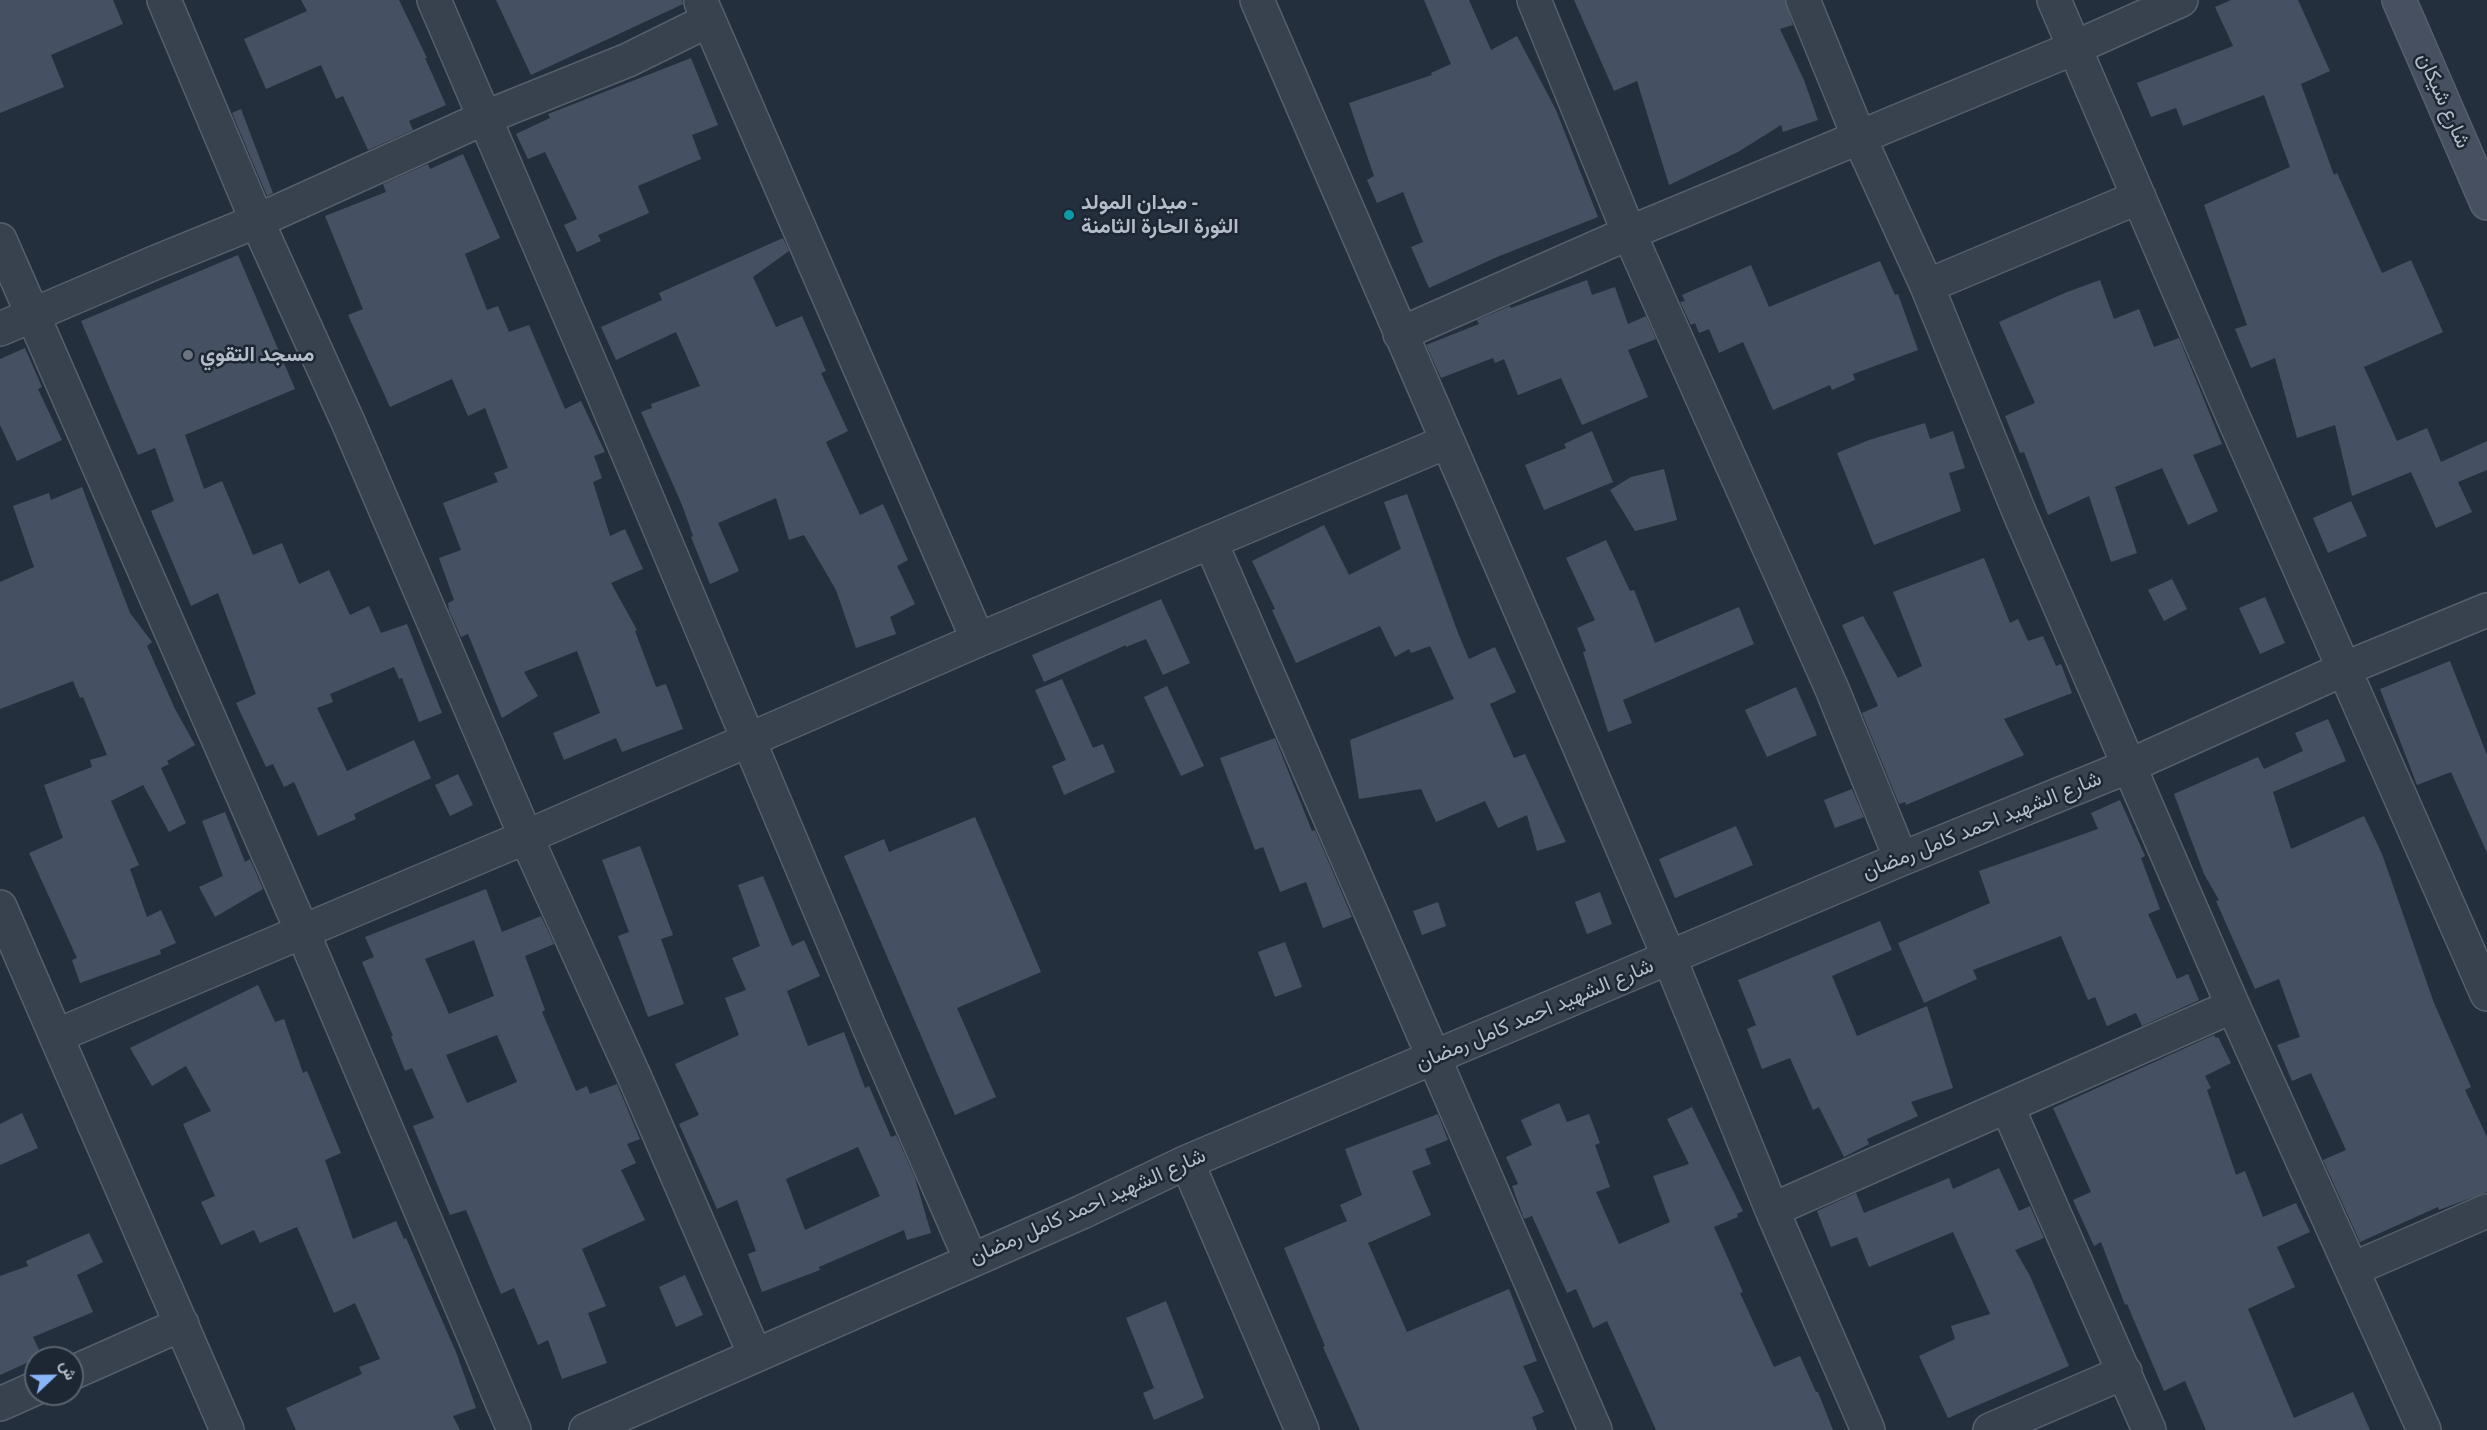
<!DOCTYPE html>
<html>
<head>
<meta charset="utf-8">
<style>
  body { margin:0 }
  #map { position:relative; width:2487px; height:1430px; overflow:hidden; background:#242f3e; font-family:"Archivo Narrow",Vazirmatn,sans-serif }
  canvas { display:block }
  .north { position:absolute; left:24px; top:1346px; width:60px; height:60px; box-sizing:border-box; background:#1d2633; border:2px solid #59626f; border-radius:50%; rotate:68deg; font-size:16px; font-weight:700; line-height:24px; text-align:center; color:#b4bcc9 }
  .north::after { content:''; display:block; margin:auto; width:21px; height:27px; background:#8ab4f8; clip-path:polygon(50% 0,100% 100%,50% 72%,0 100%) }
</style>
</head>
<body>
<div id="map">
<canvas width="2487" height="1430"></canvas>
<div class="north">ش</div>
</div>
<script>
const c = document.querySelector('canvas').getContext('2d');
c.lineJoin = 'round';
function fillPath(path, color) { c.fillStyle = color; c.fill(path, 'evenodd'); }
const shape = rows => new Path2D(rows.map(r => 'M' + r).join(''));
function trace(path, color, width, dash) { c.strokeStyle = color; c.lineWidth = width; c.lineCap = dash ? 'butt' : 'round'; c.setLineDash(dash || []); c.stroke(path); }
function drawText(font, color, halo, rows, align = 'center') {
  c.font = font + ' "Archivo Narrow",Vazirmatn,sans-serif'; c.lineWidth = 5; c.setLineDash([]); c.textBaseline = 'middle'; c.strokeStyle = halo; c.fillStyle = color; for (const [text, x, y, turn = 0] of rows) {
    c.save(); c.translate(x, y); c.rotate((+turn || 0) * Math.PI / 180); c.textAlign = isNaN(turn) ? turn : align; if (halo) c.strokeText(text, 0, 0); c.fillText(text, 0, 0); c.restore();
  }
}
fillPath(shape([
  [0,0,113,0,123,24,51,55,64,87,0,113],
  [301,0,399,0,427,58,425,58,446,105,409,121,413,130,368,150,343,96,336,99,321,65,266,89,244,39,307,11],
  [496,0,682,0,683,4,531,75],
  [1424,0,1469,0,1491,50,1517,36,1556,110,1598,217,1497,257,1429,288,1411,247,1423,242,1403,192,1377,203,1367,180,1374,176,1349,103,1432,75,1431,73,1451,64],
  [1574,0,1785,0,1793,25,1780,29,1804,80,1818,120,1783,132,1781,125,1738,152,1669,185,1637,81,1614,91],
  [2231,0,2298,0,2330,71,2301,84,2334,175,2337,173,2382,273,2411,260,2443,332,2364,367,2397,441,2427,428,2441,462,2487,441,2487,470,2458,482,2472,512,2436,528,2411,472,2352,496,2335,425,2297,438,2275,358,2251,368,2235,329,2247,325,2204,205,2290,167,2264,95,2183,126,2176,108,2151,117,2137,83,2233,46,2215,7],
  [691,58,718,125,692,135,701,159,638,186,649,213,598,235,601,241,577,252,564,225,577,219,545,152,528,159,516,134,550,118,548,114],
  [241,109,273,193,267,196,232,113],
  [463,154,500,238,465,254,487,310,498,306,509,332,529,325,565,409,581,401,605,452,594,456,602,478,593,482,610,536,625,529,643,569,611,583,637,630,635,631,656,687,666,684,683,729,622,752,616,738,564,760,553,733,600,713,577,651,524,672,538,696,502,718,468,634,461,637,449,610,448,603,454,600,439,558,461,550,443,503,498,482,494,473,508,468,485,408,468,416,452,379,390,407,348,315,363,309,325,216,386,192,383,184,428,164,430,169],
  [783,238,789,251,753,277,776,327,802,316,826,371,821,373,848,431,826,442,860,515,883,504,908,560,897,566,915,604,890,617,896,634,856,648,836,590,804,535,789,540,776,498,718,523,739,571,710,584,691,537,693,536,682,505,641,412,652,408,651,404,700,386,676,332,616,360,601,327,662,300,659,293],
  [238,255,295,389,185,435,204,489,222,481,253,555,282,543,299,584,329,570,350,615,369,606,381,633,407,624,442,713,419,722,402,678,399,679,394,667,330,694,333,702,317,708,347,771,414,740,431,778,354,814,356,819,318,836,294,782,284,787,273,764,266,767,236,703,256,694,218,593,191,606,151,511,174,501,155,448,138,455,81,321],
  [1880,261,1895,295,1898,294,1918,350,1853,374,1855,380,1832,390,1830,385,1773,410,1743,342,1719,353,1709,329,1699,333,1695,323,1691,325,1680,302,1685,301,1682,295,1751,265,1769,307],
  [1587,280,1592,295,1615,287,1628,324,1646,316,1656,339,1628,350,1648,397,1582,425,1561,378,1518,395,1504,359,1495,363,1493,358,1441,378,1426,345,1479,324,1477,320,1510,306,1511,308],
  [2100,280,2114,319,2139,309,2154,347,2179,338,2222,444,2193,455,2218,511,2188,525,2162,468,2115,487,2137,553,2111,562,2089,496,2048,515,2024,452,2020,453,2005,416,2035,403,1999,322,2067,292],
  [25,348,42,387,38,389,62,440,17,461,0,425,0,359],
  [1925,423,1930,439,1953,431,1965,468,1949,473,1961,511,1874,545,1837,453,1869,440],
  [1592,431,1613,482,1544,510,1525,465,1566,448,1564,444],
  [1664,469,1677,520,1635,531,1610,490,1631,477],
  [82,487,130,613,152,642,147,646,175,709,195,745,167,761,169,764,161,768,186,823,169,832,143,785,111,801,139,865,130,869,147,917,161,910,176,943,160,950,161,954,80,983,72,960,77,958,29,853,63,838,44,785,92,767,90,760,107,755,83,697,80,698,73,681,0,709,0,582,34,567,13,506,49,493,51,500],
  [1407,494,1458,633,1469,659,1495,647,1516,692,1490,704,1514,758,1525,754,1566,842,1537,851,1527,815,1498,828,1485,801,1436,822,1421,789,1359,799,1350,740,1454,699,1430,646,1411,653,1409,649,1395,657,1380,626,1296,663,1272,610,1275,609,1252,561,1324,525,1349,575,1401,549,1384,502],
  [2351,501,2367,536,2328,553,2313,518],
  [1606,540,1630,591,1634,590,1655,643,1739,607,1754,644,1623,700,1632,723,1608,732,1583,652,1586,651,1577,628,1595,620,1566,558],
  [1984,558,2010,623,2018,619,2028,641,2043,636,2056,666,2061,664,2072,693,2004,719,2024,755,1906,805,1905,802,1899,804,1862,713,1878,706,1842,625,1863,616,1898,678,1922,666,1893,592],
  [2172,579,2187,609,2164,621,2148,590],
  [2265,597,2285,643,2260,654,2239,608],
  [1161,599,1190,663,1163,675,1146,639,1126,647,1126,645,1044,682,1032,655],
  [2450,661,2487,755,2487,853,2451,772,2417,785,2380,689],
  [1062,679,1093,748,1103,744,1115,772,1064,795,1052,766,1066,760,1035,690],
  [1167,686,1204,766,1181,776,1144,697],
  [1796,687,1817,735,1767,757,1745,710],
  [2328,719,2346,761,2273,792,2291,849,2364,816,2382,854,2434,1003,2471,1087,2465,1090,2487,1137,2487,1192,2439,1210,2438,1207,2360,1242,2323,1160,2346,1150,2311,1073,2292,1081,2277,1045,2300,1037,2279,979,2255,989,2216,901,2219,900,2204,874,2174,794,2258,757,2264,769,2303,751,2295,733],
  [1275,738,1312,831,1315,830,1352,917,1323,928,1306,882,1280,892,1263,847,1255,850,1220,758],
  [458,774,473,805,450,816,435,785],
  [1852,789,1864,817,1835,828,1824,800],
  [2120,800,2145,856,2141,858,2160,909,2148,914,2177,979,2188,974,2199,1000,2142,1026,2136,1013,2107,1026,2095,997,2088,1000,2061,936,1973,970,1977,979,1924,1003,1898,943,1990,903,1979,871,2098,829,2091,813],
  [225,812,245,862,250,859,263,889,215,917,199,887,223,876,202,821],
  [975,817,1041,972,957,1008,996,1097,955,1115,844,856,884,839,889,852],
  [1736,826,1753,865,1675,898,1659,859],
  [640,846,673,935,661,939,684,1004,648,1017,618,936,629,932,602,860],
  [763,876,792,946,804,940,820,976,787,991,808,1046,844,1032,865,1088,869,1086,891,1137,896,1135,915,1178,931,1233,907,1240,904,1230,819,1267,820,1270,762,1292,748,1254,756,1251,737,1200,717,1209,679,1124,699,1115,675,1064,739,1035,725,998,746,990,732,958,760,946,738,885],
  [858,1147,880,1196,805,1230,786,1179],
  [486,889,502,932,541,916,554,944,525,956,545,1010,542,1012,576,1091,587,1086,590,1094,617,1084,640,1139,627,1144,636,1163,621,1170,645,1220,582,1249,606,1306,588,1313,607,1363,562,1379,548,1340,538,1345,514,1288,501,1294,466,1210,450,1215,413,1126,434,1118,412,1068,405,1071,391,1036,393,1036,362,962,374,957,365,937],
  [474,940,494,996,449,1014,425,959],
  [497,1035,517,1082,467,1103,446,1055],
  [1600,892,1612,924,1587,934,1575,902],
  [1438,902,1446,926,1422,935,1413,911],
  [1880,921,1892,950,1832,976,1857,1036,1927,1006,1953,1088,1911,1102,1918,1116,1867,1139,1869,1144,1844,1157,1819,1107,1813,1110,1790,1058,1762,1069,1747,1029,1756,1025,1738,980],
  [1285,942,1302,987,1275,997,1258,952],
  [258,985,275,1022,284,1019,303,1073,307,1071,341,1153,325,1160,353,1239,396,1221,404,1239,406,1238,456,1352,476,1408,453,1416,460,1430,296,1430,286,1408,362,1374,359,1367,380,1359,355,1303,334,1313,297,1227,260,1243,254,1230,221,1245,201,1202,215,1196,183,1124,211,1111,186,1066,152,1086,130,1048],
  [2214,1035,2216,1038,2218,1037,2231,1063,2205,1076,2211,1088,2207,1090,2236,1175,2245,1171,2263,1217,2296,1203,2310,1232,2277,1247,2295,1287,2248,1309,2294,1418,2353,1392,2370,1430,2206,1430,2185,1381,2164,1391,2127,1304,2125,1305,2101,1242,2094,1246,2073,1200,2091,1192,2053,1108],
  [1559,1103,1567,1122,1589,1114,1600,1143,1595,1145,1610,1187,1596,1192,1619,1244,1670,1222,1653,1176,1689,1164,1667,1119,1692,1107,1743,1211,1737,1214,1738,1217,1714,1227,1743,1292,1740,1293,1774,1367,1800,1356,1816,1392,1818,1392,1833,1430,1656,1430,1607,1321,1593,1328,1576,1289,1567,1293,1532,1216,1524,1219,1512,1186,1518,1184,1506,1157,1532,1145,1521,1120],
  [22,1113,38,1148,0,1165,0,1124],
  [1438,1114,1448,1140,1425,1149,1431,1164,1412,1171,1431,1215,1368,1243,1407,1332,1509,1289,1537,1361,1523,1366,1544,1412,1532,1417,1537,1430,1360,1430,1323,1347,1325,1346,1284,1248,1347,1221,1340,1205,1362,1195,1345,1149],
  [1999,1168,2019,1211,2030,1206,2044,1238,2015,1250,2030,1276,2069,1366,1948,1418,1919,1356,1955,1339,1951,1326,1990,1314,1953,1232,1869,1267,1857,1237,1831,1247,1817,1211,1856,1193,1864,1213,1949,1178,1953,1189],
  [89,1233,103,1262,77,1275,93,1312,33,1337,42,1356,0,1375,0,1276,28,1266,26,1261],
  [685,1275,703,1315,676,1327,659,1287],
  [1166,1301,1204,1398,1154,1420,1143,1393,1154,1388,1126,1318]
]), '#455162');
const street = shape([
  [164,0,257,221,348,422,526,837,635,1078,755,1355],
  [434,0,599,384,870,1029,971,1260],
  [1257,0,1581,750,1669,957,1772,1210,1868,1430],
  [1534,0,1629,233,1832,689,1901,859],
  [1803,0,1859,137,1927,286,2020,514,2233,1006,2424,1430],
  [2054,0,2234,419,2487,994],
  [701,2,978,640],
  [0,240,303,933,514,1430],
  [1927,286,2139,197],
  [0,329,154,263,257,221,484,118,628,60,709,20],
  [1400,334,1629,233,2074,48,2181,0],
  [1211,543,1595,1430],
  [0,907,227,1430],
  [56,1036,526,837,978,640,1446,442],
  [2007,1106,2149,1430],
  [1187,1162,1302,1430],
  [1772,1210,2233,1006],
  [2353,1269,2487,1211],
  [72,1373,182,1324],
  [0,1404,36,1388],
  [586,1430,1082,1212,1187,1162,1901,859,2129,766,2344,669,2487,610],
  [1990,1430,2125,1372]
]);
const secondary = shape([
  [2399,0,2487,203]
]);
trace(street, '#565f6c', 36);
trace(secondary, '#565f6c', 36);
trace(street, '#38414e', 33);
trace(secondary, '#465061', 33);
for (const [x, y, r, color] of [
  [1069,215,6,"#0f9aa8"],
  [188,355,6,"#6b7280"]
]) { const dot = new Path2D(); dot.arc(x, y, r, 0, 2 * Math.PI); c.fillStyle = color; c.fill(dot); trace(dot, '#1d2633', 2); }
drawText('21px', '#b4bcc9', '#1d2633', [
  ["شارع شيكان",2443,101,66],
  ["شارع الشهيد احمد كامل رمضان",1982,826,-22],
  ["شارع الشهيد احمد كامل رمضان",1535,1015,-23],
  ["شارع الشهيد احمد كامل رمضان",1088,1207,-24]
]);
drawText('bold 21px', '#b4bcc9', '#1d2633', [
  ["ميدان المولد -",1081,203],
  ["الثورة الحارة الثامنة",1081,227],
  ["مسجد التقوي",200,355]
], 'left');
</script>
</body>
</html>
